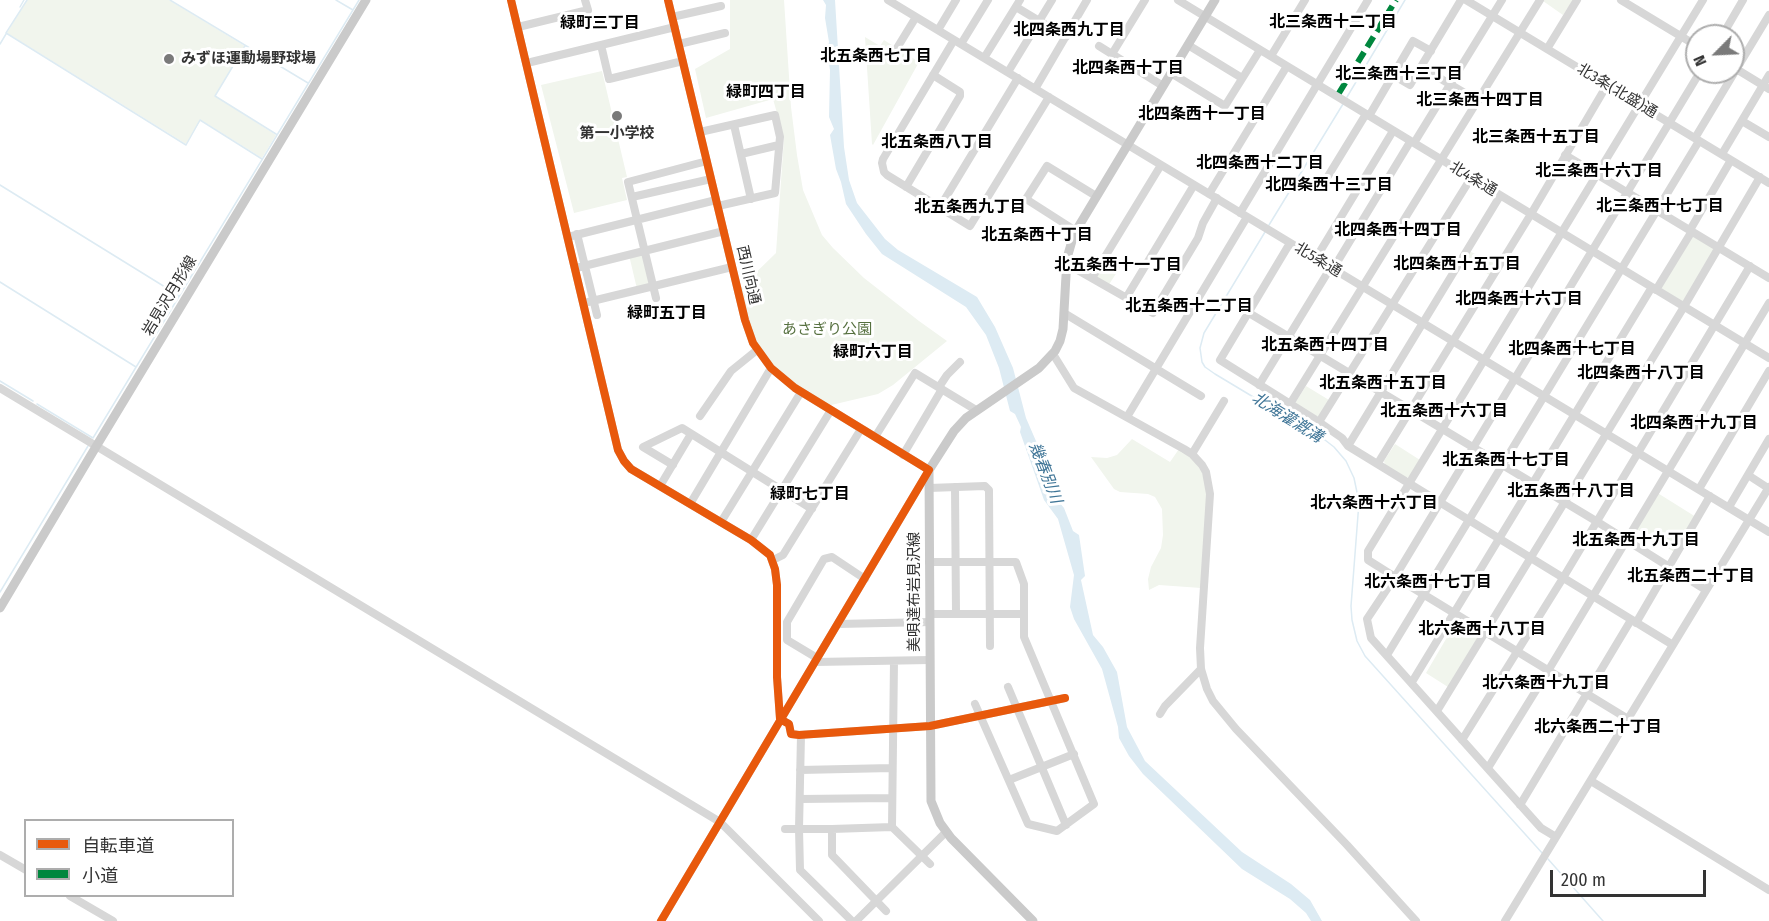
<!DOCTYPE html>
<html>
<head>
<meta charset="utf-8">
<style>
  body { margin:0 }
  #map { position:relative; width:1769px; height:921px; overflow:hidden; background:#fff; font-family:"Fira Sans Condensed","Noto Sans JP",sans-serif }
  canvas { display:block }
  .legend { position:absolute; left:24px; top:819px; width:210px; height:78px; box-sizing:border-box; background:#fff; border:2px solid #adadad; margin:0; padding:8px 10px; list-style:none; font-size:18px; color:#333 }
  .legend li { display:flex; align-items:center; gap:12px; height:30px }
  .legend b { width:30px; border:2px solid #adadad }
  .north { position:absolute; left:1685px; top:24px; width:60px; height:60px; box-sizing:border-box; background:#fff; border:2px solid #adadad; border-radius:50%; rotate:246deg; font-size:16px; font-weight:700; line-height:24px; text-align:center; color:#333 }
  .north::after { content:''; display:block; margin:auto; width:21px; height:27px; background:#7a7a7a; clip-path:polygon(50% 0,100% 100%,50% 72%,0 100%) }
  .scale { position:absolute; left:1550px; top:870px; width:156px; height:27px; box-sizing:border-box; border:3px solid #333; border-top:0; padding-left:8px; font-size:18px; line-height:21px; white-space:nowrap; color:#333; -webkit-text-stroke:4px #fff; paint-order:stroke }
</style>
</head>
<body>
<div id="map">
<canvas width="1769" height="921"></canvas>
<ul class="legend">
<li><b style="height:8px;background:#e8590c"></b>自転車道</li>
<li><b style="height:8px;background:#00873e"></b>小道</li>
</ul>
<div class="north">N</div>
<div class="scale">200 m</div>
</div>
<script>
const c = document.querySelector('canvas').getContext('2d');
c.lineJoin = 'round';
function fillPath(path, color) { c.fillStyle = color; c.fill(path, 'evenodd'); }
const shape = rows => new Path2D(rows.map(r => 'M' + r).join(''));
function trace(path, color, width, dash) { c.strokeStyle = color; c.lineWidth = width; c.lineCap = dash ? 'butt' : 'round'; c.setLineDash(dash || []); c.stroke(path); }
function drawText(font, color, halo, rows, align = 'center') {
  c.font = font + ' "Fira Sans Condensed","Noto Sans JP",sans-serif'; c.lineWidth = 6; c.setLineDash([]); c.textBaseline = 'middle'; c.strokeStyle = halo; c.fillStyle = color; for (const [text, x, y, turn = 0] of rows) {
    c.save(); c.translate(x, y); c.rotate((+turn || 0) * Math.PI / 180); c.textAlign = isNaN(turn) ? turn : align; if (halo) c.strokeText(text, 0, 0); c.fillText(text, 0, 0); c.restore();
  }
}
fillPath(shape([
  [27,0,169,0,245,46,215,96,276,135,262,158,201,120,186,144,7,33],
  [730,0,784,0,791,107,797,155,803,190,822,235,833,248,864,278,919,321,947,341,893,385,878,394,827,406,805,392,775,369,755,341,739,289,776,253,784,138,773,99,706,118,695,69,730,49],
  [1543,0,1573,0,1563,15,1543,1],
  [865,37,880,46,884,40,919,62,873,145,872,144],
  [602,71,627,177,622,178,627,200,574,213,541,85],
  [1692,234,1716,248,1682,303,1658,288],
  [1467,250,1498,265,1491,276,1463,258],
  [644,251,652,286,637,289,629,255],
  [1106,256,1121,266,1108,286,1093,278],
  [1306,386,1329,400,1319,416,1316,416,1295,403],
  [1132,439,1170,462,1179,449,1193,459,1202,472,1208,492,1201,588,1159,585,1149,590,1148,579,1151,567,1161,548,1163,535,1162,509,1155,497,1148,494,1120,492,1114,489,1091,457,1107,458,1117,455],
  [1395,444,1420,460,1410,476,1406,478,1385,465,1384,461],
  [1656,492,1696,517,1676,553,1635,528],
  [1459,621,1479,633,1480,635,1448,687,1426,673,1456,622]
]), '#f1f5ed');
fillPath(shape([
  [823,0,835,0,844,147,849,180,857,203,885,239,898,250,977,297,995,327,1013,368,1026,418,1039,448,1055,497,1064,508,1073,531,1079,535,1085,576,1081,580,1093,635,1103,647,1117,672,1127,727,1145,761,1242,852,1291,884,1310,900,1322,921,1311,921,1306,913,1290,899,1242,869,1143,774,1129,756,1119,738,1118,727,1102,669,1074,619,1070,607,1074,575,1058,519,1044,500,1020,432,1021,427,1015,414,1010,411,999,368,986,335,966,307,882,254,866,234,846,204,841,182,836,169,830,135,834,129,829,117,830,70,827,51,829,42,825,18,826,5]
]), '#ddebf3');
trace(shape([
  [27,0,6,33,186,145,200,120,262,159],
  [170,0,308,83],
  [336,0,353,10],
  [20,7,24,0],
  [0,44,6,34],
  [245,46,215,96,276,134],
  [1347,97,1405,0],
  [0,185,178,295],
  [1269,225,1343,104],
  [1265,232,1204,333,1200,348,1202,362,1205,367,1215,374,1325,440,1334,447,1346,461,1354,478,1359,502,1351,606,1352,620,1357,641,1365,656,1543,854],
  [0,282,136,367],
  [0,381,33,401],
  [37,404,93,438,359,0],
  [0,592,88,446],
  [1548,859,1603,921]
]), '#ddebf3', 1.5);
trace(shape([
  [511,0,618,450,624,461,631,469,751,540,770,555,775,569,777,585,777,677,780,719,789,724,791,734,799,735,930,726,1065,698],
  [888,0,1769,532],
  [1178,0,1769,358],
  [1466,0,1769,183],
  [1621,0,1697,46],
  [1016,7,1066,37],
  [672,17,721,6],
  [518,27,588,10,585,0],
  [938,30,956,0],
  [1722,36,1743,0],
  [954,40,883,159,882,163,884,172,887,175,970,226,1049,97],
  [679,44,725,33],
  [961,44,988,0],
  [601,45,609,79,683,61],
  [1188,45,1242,78],
  [1099,46,1163,86],
  [897,48,916,17],
  [1547,49,1577,0],
  [1112,54,1145,0],
  [1271,56,1305,0],
  [984,58,1020,0],
  [527,63,675,27],
  [1421,67,1478,101],
  [1733,67,1769,89],
  [1008,72,1052,0],
  [1171,73,1225,106,1260,50],
  [1393,75,1410,85,1461,0],
  [1035,89,1087,0],
  [1369,116,1413,41,1431,51],
  [1742,121,1769,137],
  [734,125,751,199],
  [700,132,775,115,780,137,775,193,718,206],
  [1695,138,1769,15],
  [1414,143,1502,0],
  [741,154,779,145],
  [1722,154,1769,75],
  [1565,155,1769,278],
  [1325,181,1366,114],
  [906,187,960,96,960,92,933,75],
  [1209,194,1287,66],
  [632,197,711,179],
  [940,207,1018,78],
  [1240,213,1368,0],
  [1690,230,1731,160],
  [1076,231,1026,199,1047,166,1096,196],
  [577,234,597,315],
  [568,237,716,200],
  [1290,243,1220,360,1319,422,1342,438,1348,446,1673,645],
  [1316,258,1393,131],
  [1067,264,1153,313,1198,238,1203,223,1217,198],
  [576,268,724,231],
  [1333,269,1410,142],
  [1092,278,1161,165],
  [1656,290,1692,231],
  [656,298,628,182,707,161],
  [1126,298,1194,185],
  [584,303,732,267],
  [1064,313,1201,396],
  [1249,313,1596,521,1706,590],
  [1053,354,1074,388,1184,449,1192,454,1202,465,1206,472,1210,494,1200,648,1201,669,1207,689,1213,701,1236,729,1347,845,1416,921],
  [1259,385,1331,267],
  [939,387,947,375,960,362],
  [0,388,720,822,819,921],
  [1290,404,1540,0],
  [700,416,731,371,757,350],
  [1127,417,1247,217],
  [1319,422,1471,178],
  [875,437,915,373,976,410],
  [1348,446,1500,196],
  [1192,454,1224,401],
  [903,455,942,389],
  [1378,463,1531,214,1607,85],
  [673,465,643,447,682,428,812,509],
  [1748,475,1768,488],
  [660,486,691,434],
  [955,487,956,614],
  [929,488,985,486,989,490,990,646],
  [1699,489,1769,371],
  [690,504,771,368],
  [1729,507,1769,439],
  [721,522,801,392],
  [751,540,831,410],
  [773,560,783,555,861,429],
  [929,562,1016,562,1024,584,1024,637,1094,804,1057,831,1028,824,975,704],
  [930,614,1024,614],
  [1636,623,1710,496],
  [838,624,930,622],
  [1387,655,1699,141],
  [817,658,787,640,787,622,824,559,832,557,865,579],
  [894,661,892,827,930,864],
  [815,662,930,660],
  [1412,682,1652,287],
  [1008,687,1066,825],
  [1437,711,1682,310,1760,177],
  [1160,714,1165,706,1201,669],
  [1628,719,1395,577,1368,560,1368,551,1703,0],
  [1462,740,1563,578,1750,266],
  [1488,768,1548,671,1769,303],
  [800,770,892,768],
  [1009,780,1074,754],
  [1591,781,1769,890],
  [800,799,892,798],
  [1520,805,1631,620],
  [785,829,799,829,801,735],
  [832,829,799,829,800,870,852,921],
  [1556,837,1541,828,1371,638,1367,619,1395,577,1700,72],
  [0,855,26,870],
  [70,896,113,921],
  [886,911,832,855,832,829,892,827],
  [661,921,929,470,795,388,771,368,753,343,745,320,668,0],
  [856,921,946,832],
  [1505,921,1769,487]
]), '#d7d7d7', 8);
trace(shape([
  [0,608,97,445,366,0],
  [1033,921,951,838,940,823,931,801,929,470,954,431,966,418,1039,368,1055,351,1060,341,1063,329,1067,258,1074,234,1215,0]
]), '#cacaca', 9);
trace(shape([
  [1339,93,1396,0]
]), '#00873e', 6, [12, 6]);
trace(shape([
  [511,0,618,450,624,461,631,469,751,540,770,555,775,569,777,585,777,677,780,719,789,724,791,734,799,735,930,726,1065,698],
  [661,921,929,470,795,388,771,368,753,343,745,320,668,0]
]), '#e8590c', 8);
for (const [x, y, r, color] of [
  [169,59,6,"#7a7a7a"],
  [617,116,6,"#7a7a7a"]
]) { const dot = new Path2D(); dot.arc(x, y, r, 0, 2 * Math.PI); c.fillStyle = color; c.fill(dot); trace(dot, '#fff', 2); }
drawText('bold 15px', '#333', '#fff', [
  ["みずほ運動場野球場",181,59],
  ["第一小学校",617,134,"center"]
], 'left');
drawText('15px', '#333', '#fff', [
  ["北3条(北盛)通",1617,91,31],
  ["北4条通",1473,179,31],
  ["北5条通",1318,260,31],
  ["西川向通",748,275,77],
  ["岩見沢月形線",170,296,-59],
  ["美唄達布岩見沢線",915,592,-90]
]);
drawText('15px', '#56703f', '#fff', [
  ["あさぎり公園",827,330]
]);
drawText('bold 16px', '#000', '#fff', [
  ["北三条西十二丁目",1333,23],
  ["緑町三丁目",600,24],
  ["北四条西九丁目",1069,31],
  ["北五条西七丁目",876,57],
  ["北四条西十丁目",1128,69],
  ["北三条西十三丁目",1399,75],
  ["緑町四丁目",766,93],
  ["北三条西十四丁目",1480,101],
  ["北四条西十一丁目",1202,115],
  ["北三条西十五丁目",1536,138],
  ["北五条西八丁目",937,143],
  ["北四条西十二丁目",1260,164],
  ["北三条西十六丁目",1599,172],
  ["北四条西十三丁目",1329,186],
  ["北三条西十七丁目",1660,207],
  ["北五条西九丁目",970,208],
  ["北四条西十四丁目",1398,231],
  ["北五条西十丁目",1037,236],
  ["北四条西十五丁目",1457,265],
  ["北五条西十一丁目",1118,266],
  ["北四条西十六丁目",1519,300],
  ["北五条西十二丁目",1189,307],
  ["緑町五丁目",667,314],
  ["北五条西十四丁目",1325,346],
  ["北四条西十七丁目",1572,350],
  ["緑町六丁目",873,353],
  ["北四条西十八丁目",1641,374],
  ["北五条西十五丁目",1383,384],
  ["北五条西十六丁目",1444,412],
  ["北四条西十九丁目",1694,424],
  ["北五条西十七丁目",1506,461],
  ["北五条西十八丁目",1571,492],
  ["緑町七丁目",810,495],
  ["北六条西十六丁目",1374,504],
  ["北五条西十九丁目",1636,541],
  ["北五条西二十丁目",1691,577],
  ["北六条西十七丁目",1428,583],
  ["北六条西十八丁目",1482,630],
  ["北六条西十九丁目",1546,684],
  ["北六条西二十丁目",1598,728]
]);
drawText('italic 16px', '#3f7597', '#fff', [
  ["北海灌漑溝",1287,418,32],
  ["幾春別川",1045,473,69]
]);
</script>
</body>
</html>
